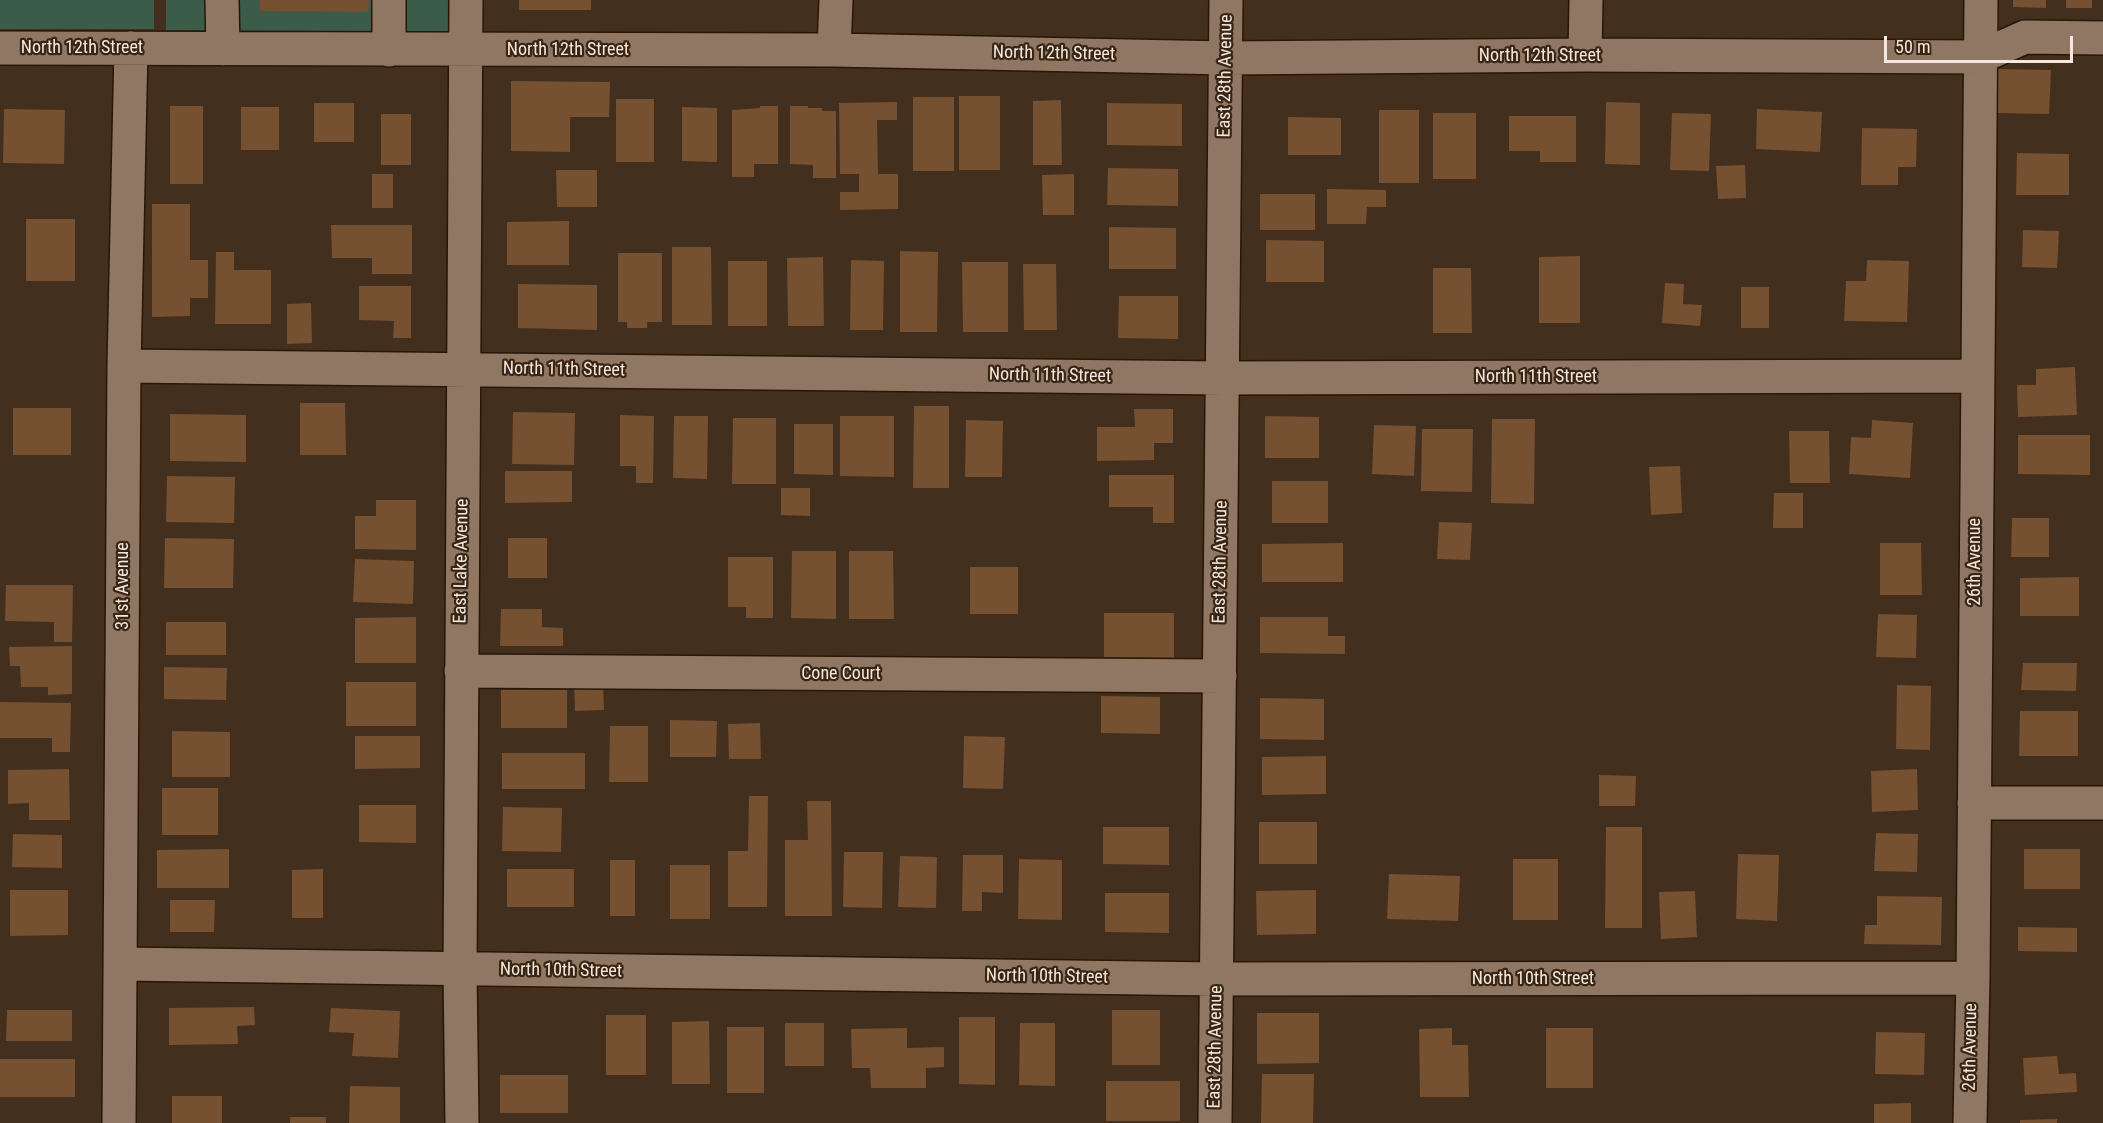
<!DOCTYPE html>
<html>
<head>
<meta charset="utf-8">
<style>
  body { margin:0 }
  #map { position:relative; width:2103px; height:1123px; overflow:hidden; background:#432f1e; font-family:"Roboto Condensed",sans-serif }
  canvas { display:block }
  .scale { position:absolute; left:1884px; top:36px; width:189px; height:27px; box-sizing:border-box; border:3px solid #f5e7dd; border-top:0; padding-left:8px; font-size:18px; line-height:21px; white-space:nowrap; color:#f5e7dd; -webkit-text-stroke:4px #392514; paint-order:stroke }
</style>
</head>
<body>
<div id="map">
<canvas width="2103" height="1123"></canvas>
<div class="scale">50 m</div>
</div>
<script>
const c = document.querySelector('canvas').getContext('2d');
c.lineJoin = 'round';
function fillPath(path, color) { c.fillStyle = color; c.fill(path, 'evenodd'); }
const shape = rows => new Path2D(rows.map(r => 'M' + r).join(''));
function trace(path, color, width, dash) { c.strokeStyle = color; c.lineWidth = width; c.lineCap = dash ? 'butt' : 'round'; c.setLineDash(dash || []); c.stroke(path); }
function drawText(font, color, halo, rows, align = 'center') {
  c.font = font + ' "Roboto Condensed",sans-serif'; c.lineWidth = 4.5; c.setLineDash([]); c.textBaseline = 'middle'; c.strokeStyle = halo; c.fillStyle = color; for (const [text, x, y, turn = 0] of rows) {
    c.save(); c.translate(x, y); c.rotate((+turn || 0) * Math.PI / 180); c.textAlign = isNaN(turn) ? turn : align; if (halo) c.strokeText(text, 0, 0); c.fillText(text, 0, 0); c.restore();
  }
}
fillPath(shape([
  [0,0,154,0,154,29,0,29],
  [166,0,452,0,452,32,166,30]
]), '#3b5c49');
fillPath(shape([
  [260,0,369,0,368,12,260,11],
  [519,0,591,0,591,10,519,10],
  [2013,0,2046,0,2046,8,2013,7],
  [2066,0,2092,0,2092,8,2066,8],
  [1998,69,2051,70,2049,114,1997,113],
  [511,81,610,82,609,117,570,117,570,152,511,151],
  [959,96,1000,96,1000,170,959,170],
  [913,97,954,97,954,171,913,171],
  [616,99,654,99,654,162,616,162],
  [1061,100,1062,165,1033,165,1033,101],
  [897,102,897,120,877,120,878,174,898,174,898,209,840,210,840,192,859,192,859,174,840,174,839,103],
  [1606,102,1640,103,1640,165,1605,164],
  [314,103,354,103,354,142,314,142],
  [1107,103,1182,104,1182,146,1107,145],
  [170,106,203,106,203,184,170,184],
  [760,106,778,106,778,164,754,164,754,177,732,177,732,110,760,108],
  [790,106,808,106,808,108,822,108,822,111,836,111,836,178,813,178,813,165,790,164],
  [241,107,279,107,279,150,241,150],
  [682,107,717,108,717,162,682,161],
  [4,109,65,110,64,164,3,163],
  [1757,109,1822,112,1820,152,1756,149],
  [1379,110,1419,110,1419,183,1379,183],
  [1433,113,1476,113,1476,179,1433,179],
  [1672,113,1711,114,1709,171,1670,170],
  [381,114,411,114,411,165,381,165],
  [1509,116,1576,116,1576,162,1540,162,1540,151,1509,151],
  [1288,117,1341,118,1341,155,1288,155],
  [1862,128,1917,129,1916,167,1898,167,1898,185,1861,185],
  [2017,153,2069,154,2069,195,2016,195],
  [1745,165,1746,198,1718,199,1716,166],
  [1108,168,1178,169,1178,206,1107,205],
  [556,170,597,170,597,207,557,207],
  [372,174,393,174,393,208,372,208],
  [1074,174,1074,215,1043,215,1042,175],
  [1327,189,1386,190,1386,207,1367,207,1366,224,1327,224],
  [1260,194,1315,194,1315,230,1260,230],
  [152,204,190,204,190,260,208,260,208,298,190,298,190,316,152,317],
  [26,219,75,219,75,281,26,281],
  [569,221,569,265,507,265,507,222],
  [331,225,412,225,412,274,372,274,372,258,332,258],
  [1109,227,1176,228,1176,269,1109,269],
  [2023,230,2059,231,2057,268,2022,267],
  [1266,240,1324,241,1324,282,1266,282],
  [672,247,711,247,712,325,672,325],
  [900,251,938,252,937,332,900,332],
  [216,252,234,252,234,270,271,270,271,324,215,324],
  [618,253,662,253,662,322,647,322,647,328,627,328,627,322,618,322],
  [1580,256,1580,323,1539,323,1539,257],
  [823,257,824,326,788,326,787,258],
  [851,260,884,261,883,330,850,330],
  [1867,260,1909,261,1907,322,1844,321,1846,281,1866,281],
  [728,261,767,261,767,326,728,326],
  [962,262,1008,262,1008,332,963,332],
  [1023,264,1056,264,1057,330,1024,330],
  [1433,268,1471,268,1472,333,1433,333],
  [1665,283,1684,284,1683,304,1702,305,1700,326,1662,323],
  [518,284,597,285,597,330,518,328],
  [359,286,411,286,411,338,393,338,394,321,359,320],
  [1741,287,1769,287,1769,328,1741,328],
  [1119,296,1178,296,1178,339,1118,338],
  [311,303,312,343,287,344,287,304],
  [2075,367,2077,415,2018,417,2017,385,2036,385,2036,369],
  [300,403,345,403,346,455,300,455],
  [914,406,949,406,949,488,913,488],
  [13,408,71,408,71,455,13,455],
  [1134,409,1173,409,1173,443,1154,443,1154,460,1097,461,1097,427,1135,427],
  [513,412,575,413,574,465,512,464],
  [170,414,246,415,246,462,170,461],
  [620,415,654,416,653,483,636,483,636,466,620,466],
  [674,416,708,416,707,479,673,478],
  [840,416,894,416,894,477,840,476],
  [1265,416,1319,417,1319,458,1265,458],
  [733,418,776,418,776,484,732,484],
  [1492,419,1535,419,1534,504,1491,503],
  [966,420,1003,421,1002,477,965,477],
  [1872,420,1913,423,1910,478,1849,474,1851,437,1871,438],
  [794,424,833,424,833,475,794,474],
  [1374,425,1416,426,1414,476,1372,474],
  [1422,429,1473,429,1472,492,1421,491],
  [1789,431,1829,431,1830,483,1790,483],
  [2018,435,2090,435,2090,475,2018,474],
  [1680,466,1682,513,1651,515,1649,467],
  [505,471,572,471,572,502,505,503],
  [1109,475,1174,475,1174,523,1153,523,1153,507,1109,507],
  [167,476,235,477,234,523,166,522],
  [1272,481,1328,481,1328,523,1272,523],
  [781,488,810,488,810,516,781,515],
  [1774,493,1803,493,1803,528,1773,528],
  [376,500,416,500,416,550,355,549,355,516,376,516],
  [2012,518,2049,518,2049,557,2011,557],
  [1439,522,1472,523,1470,560,1437,559],
  [165,538,234,539,233,588,164,588],
  [508,538,547,538,547,578,508,578],
  [1343,543,1343,582,1262,582,1262,544],
  [1880,543,1921,543,1922,595,1880,595],
  [792,551,836,551,836,619,791,618],
  [849,551,893,551,894,619,849,619],
  [728,557,773,557,773,618,746,618,746,607,728,607],
  [355,559,414,561,413,604,353,602],
  [970,567,1018,567,1018,614,970,614],
  [2079,577,2079,616,2020,616,2020,578],
  [6,585,73,585,72,642,54,642,54,622,5,621],
  [501,609,542,609,542,627,563,628,563,646,500,646],
  [1104,613,1174,613,1174,658,1104,657],
  [1878,614,1917,615,1916,658,1876,657],
  [416,617,416,663,355,663,355,618],
  [1260,617,1328,617,1328,636,1345,636,1345,654,1260,653],
  [166,622,226,622,226,655,166,655],
  [72,646,72,694,48,695,48,687,21,687,20,666,10,666,9,647],
  [2023,663,2077,663,2076,691,2021,690],
  [164,667,227,668,226,700,164,699],
  [603,681,604,710,575,711,574,682],
  [346,682,416,682,416,726,346,726],
  [1897,685,1931,686,1930,750,1896,749],
  [501,690,567,690,567,728,501,728],
  [1101,696,1160,697,1160,734,1101,733],
  [1260,698,1324,699,1324,740,1260,739],
  [0,702,71,703,70,752,52,752,52,738,0,738],
  [2020,711,2078,711,2078,756,2019,756],
  [670,720,717,721,716,757,670,757],
  [760,723,761,759,729,759,728,724],
  [610,726,648,726,648,782,609,782],
  [172,731,230,732,230,777,172,777],
  [355,736,420,736,420,768,355,769],
  [964,736,1005,737,1003,789,963,788],
  [502,753,585,753,585,789,502,789],
  [1326,756,1326,794,1262,795,1262,757],
  [69,769,70,820,29,820,29,803,8,804,8,770],
  [1917,769,1918,810,1872,812,1871,771],
  [1599,775,1636,776,1635,806,1599,806],
  [162,788,218,788,218,835,162,835],
  [749,796,768,796,767,907,728,907,728,851,748,851],
  [807,801,831,801,832,916,785,916,785,840,808,840],
  [359,805,416,805,416,843,359,842],
  [503,807,562,808,561,852,502,851],
  [1259,822,1317,822,1317,864,1259,864],
  [1103,827,1169,827,1169,865,1103,864],
  [1606,827,1642,827,1642,928,1605,928],
  [1876,833,1918,834,1917,872,1874,871],
  [13,834,62,835,62,868,12,867],
  [229,849,229,888,157,888,157,850],
  [2024,849,2080,849,2080,889,2024,889],
  [844,852,883,852,882,908,843,907],
  [1738,854,1779,855,1777,921,1736,919],
  [963,855,1003,855,1003,893,982,892,982,911,962,911],
  [900,856,937,857,936,908,898,907],
  [1019,859,1062,860,1062,920,1018,919],
  [1513,859,1558,859,1558,920,1513,920],
  [610,860,635,860,635,916,610,916],
  [670,865,710,865,710,919,670,919],
  [323,869,323,918,292,918,292,870],
  [507,869,574,869,574,907,507,907],
  [1389,874,1460,876,1458,921,1387,919],
  [10,890,68,890,68,935,10,936],
  [1316,890,1316,934,1257,935,1256,891],
  [1695,891,1697,937,1661,939,1659,892],
  [1105,893,1169,893,1169,933,1105,932],
  [1877,896,1942,897,1941,945,1864,944,1865,925,1877,925],
  [170,900,215,900,214,932,170,932],
  [2018,927,2077,928,2077,952,2018,951],
  [254,1007,255,1025,237,1026,238,1044,169,1045,169,1008],
  [331,1008,400,1011,398,1058,352,1056,354,1033,329,1032],
  [7,1010,72,1010,72,1041,6,1041],
  [1112,1010,1160,1010,1160,1065,1112,1065],
  [1257,1013,1319,1013,1319,1063,1257,1064],
  [606,1015,646,1015,646,1075,606,1075],
  [959,1017,995,1017,995,1085,959,1084],
  [709,1021,710,1084,672,1084,672,1022],
  [785,1023,824,1023,824,1066,785,1066],
  [1020,1023,1055,1023,1055,1086,1019,1085],
  [727,1027,764,1027,764,1093,727,1093],
  [907,1028,907,1048,944,1047,944,1067,926,1068,926,1088,871,1088,870,1068,852,1068,851,1029],
  [1452,1028,1452,1045,1468,1045,1469,1097,1420,1097,1419,1029],
  [1546,1028,1593,1028,1593,1088,1546,1088],
  [1876,1032,1925,1033,1924,1075,1875,1074],
  [2057,1056,2059,1074,2076,1073,2077,1092,2025,1095,2023,1058],
  [0,1059,75,1059,75,1097,0,1097],
  [1262,1074,1314,1074,1313,1123,1261,1123],
  [500,1075,568,1075,568,1113,500,1113],
  [1106,1081,1180,1081,1180,1121,1106,1121],
  [350,1086,400,1087,400,1123,349,1123],
  [172,1096,222,1096,222,1123,172,1123],
  [1911,1103,1911,1123,1874,1123,1874,1104],
  [290,1117,326,1117,326,1123,290,1123],
  [2057,1119,2057,1123,2020,1123,2020,1120]
]), '#755031');
const minor = shape([
  [222,0,223,49],
  [0,48,834,50,1226,58,1585,55,1980,57,2025,37,2103,38],
  [389,50,389,0],
  [834,50,836,0],
  [1585,55,1586,0],
  [124,366,1223,378,1976,376],
  [461,671,1220,676],
  [1974,803,2103,803],
  [121,964,1216,979,1973,978],
  [119,1123,124,366,131,48],
  [462,1123,460,970,466,0],
  [1215,1123,1226,0],
  [1970,1123,1973,978,1981,0]
]);
trace(minor, '#291606', 36);
trace(minor, '#8f7764', 33);
drawText('18px', '#f5e7dd', '#392514', [
  ["North 12th Street",82,48],
  ["North 12th Street",568,50],
  ["North 12th Street",1054,54,1],
  ["North 12th Street",1540,56],
  ["East 28th Avenue",1226,76,-89],
  ["North 11th Street",564,370,1],
  ["North 11th Street",1050,376,1],
  ["North 11th Street",1536,377],
  ["East Lake Avenue",462,561,-89],
  ["East 28th Avenue",1221,562,-89],
  ["26th Avenue",1975,562,-90],
  ["31st Avenue",123,586,-90],
  ["Cone Court",841,674],
  ["North 10th Street",561,971,1],
  ["North 10th Street",1047,977,1],
  ["North 10th Street",1533,979],
  ["East 28th Avenue",1216,1047,-89],
  ["26th Avenue",1971,1047,-89]
]);
</script>
</body>
</html>
